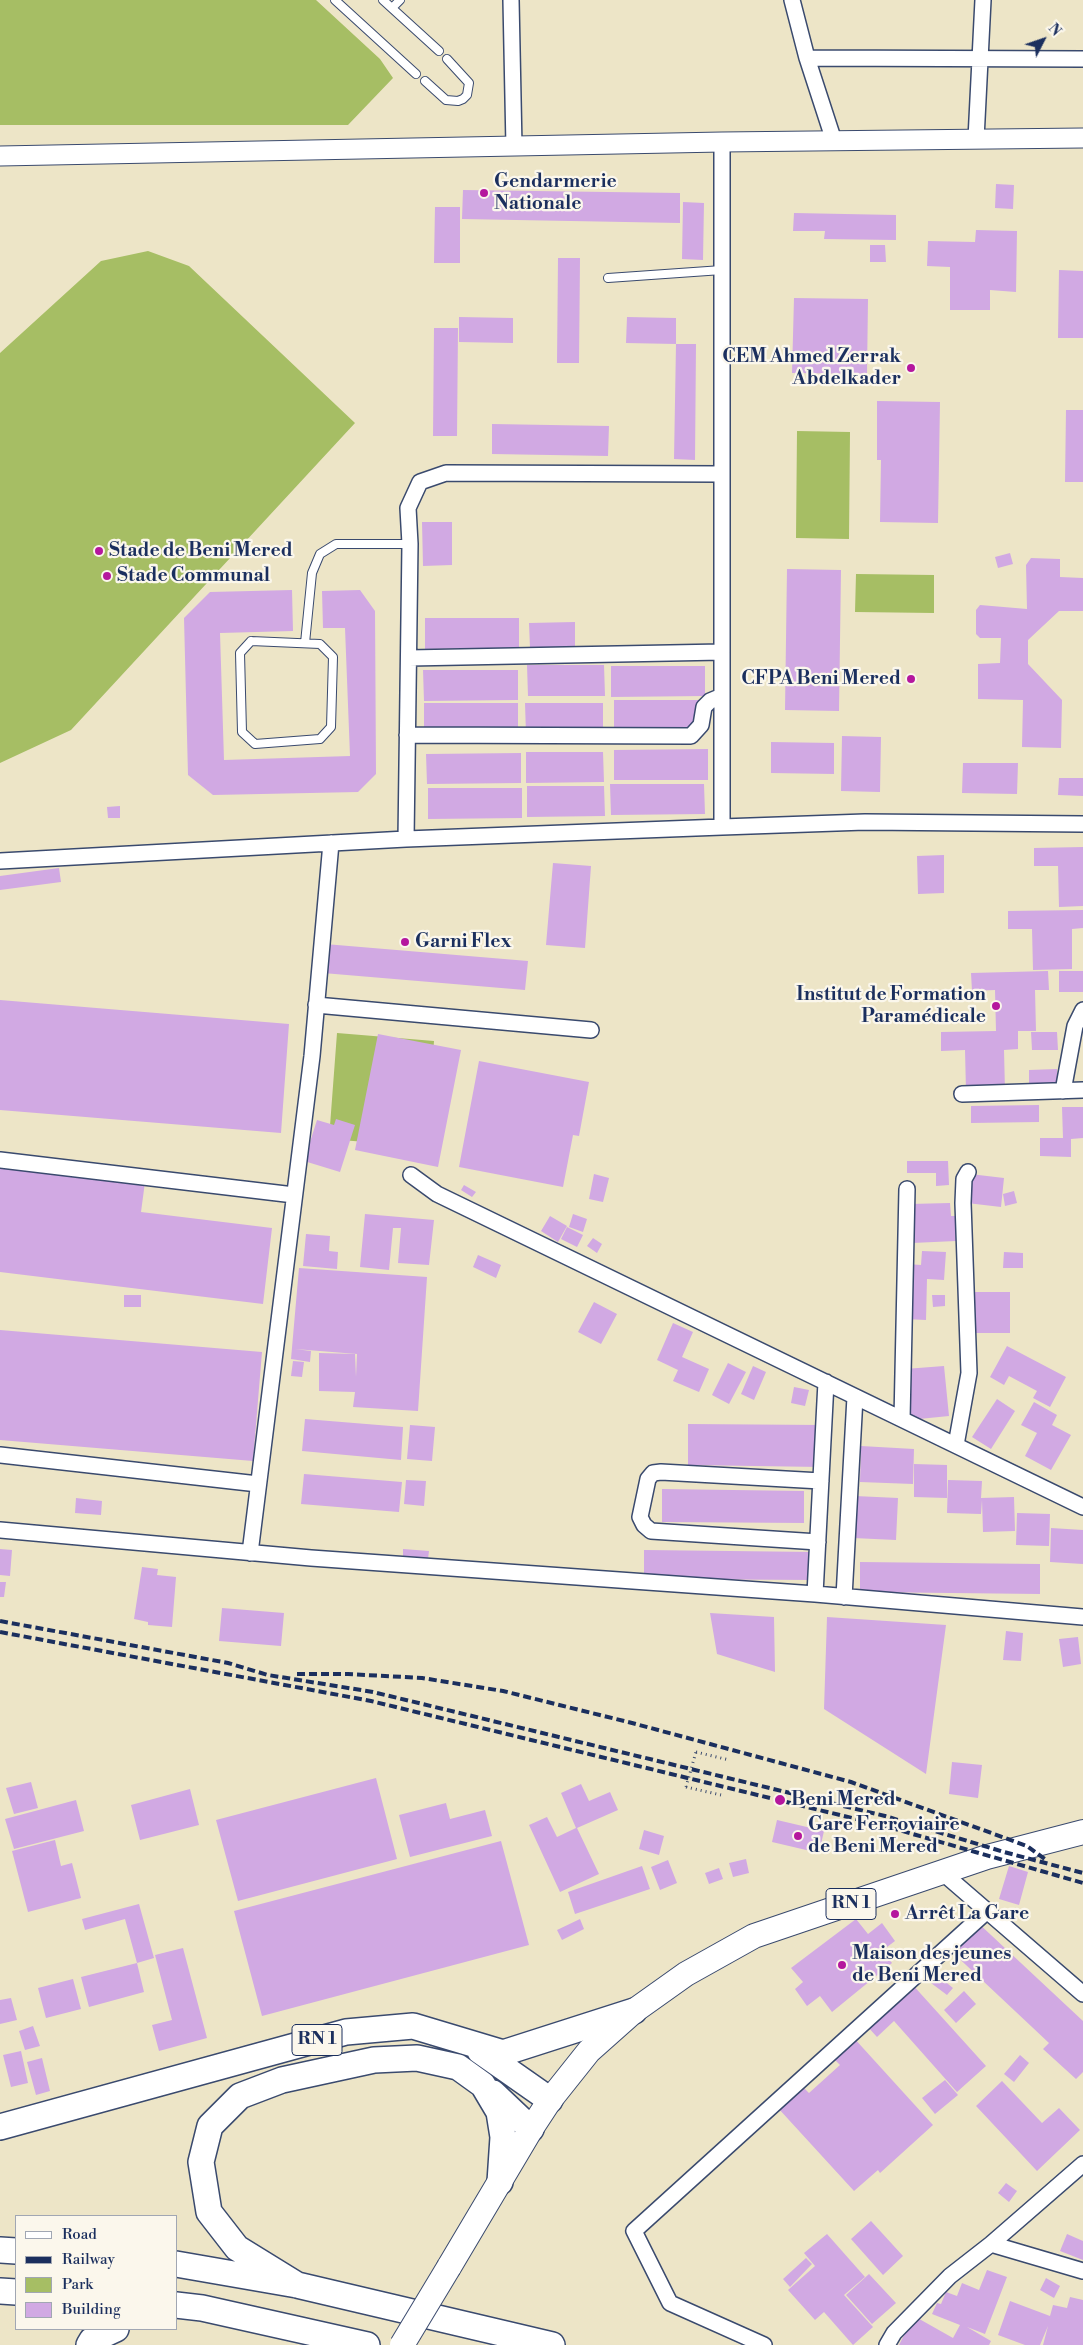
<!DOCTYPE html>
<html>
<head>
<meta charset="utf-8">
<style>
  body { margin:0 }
  #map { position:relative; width:1083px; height:2345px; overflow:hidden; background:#ede5c7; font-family:"Libre Bodoni",serif }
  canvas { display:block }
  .legend { position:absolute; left:15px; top:2215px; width:162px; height:115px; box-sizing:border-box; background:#fbf7ec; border:1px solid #a1a7b3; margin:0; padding:6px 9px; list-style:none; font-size:15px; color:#1b2f5e }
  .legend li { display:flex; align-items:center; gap:10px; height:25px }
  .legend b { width:25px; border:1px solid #a1a7b3 }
  .north { position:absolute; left:1018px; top:15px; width:50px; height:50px; -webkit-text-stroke:4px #fbf7ec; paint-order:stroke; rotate:49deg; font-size:14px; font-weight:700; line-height:20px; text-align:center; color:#1b2f5e }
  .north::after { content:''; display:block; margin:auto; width:18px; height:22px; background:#1b2f5e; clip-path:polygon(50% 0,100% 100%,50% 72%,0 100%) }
</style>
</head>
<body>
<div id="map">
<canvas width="1083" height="2345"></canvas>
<ul class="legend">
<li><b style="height:6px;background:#fff"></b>Road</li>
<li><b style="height:6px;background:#1b2f5e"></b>Railway</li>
<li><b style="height:14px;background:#a6be64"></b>Park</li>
<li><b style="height:14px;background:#d1a9e3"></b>Building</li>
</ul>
<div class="north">N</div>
</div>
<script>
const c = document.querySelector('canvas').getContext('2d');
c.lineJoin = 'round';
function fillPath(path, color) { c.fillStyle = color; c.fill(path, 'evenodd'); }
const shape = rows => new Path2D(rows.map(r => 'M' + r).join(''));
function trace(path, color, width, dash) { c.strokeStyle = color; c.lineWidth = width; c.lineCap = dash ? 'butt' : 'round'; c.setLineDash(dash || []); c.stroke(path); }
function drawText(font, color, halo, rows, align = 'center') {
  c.font = font + ' "Libre Bodoni",serif'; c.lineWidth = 4.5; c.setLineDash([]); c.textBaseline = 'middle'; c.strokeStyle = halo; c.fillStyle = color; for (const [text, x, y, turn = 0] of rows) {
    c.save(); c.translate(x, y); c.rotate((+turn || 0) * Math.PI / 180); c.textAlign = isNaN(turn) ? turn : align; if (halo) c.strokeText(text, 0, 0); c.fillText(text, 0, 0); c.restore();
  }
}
fillPath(shape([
  [0,0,316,0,380,59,393,78,348,125,0,125],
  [148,251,189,266,355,423,71,730,0,763,0,353,101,261],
  [797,431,850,432,849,539,796,538],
  [856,574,934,575,934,613,855,612],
  [337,1033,434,1041,426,1147,329,1139]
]), '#a6be64');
fillPath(shape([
  [996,184,1014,185,1013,209,995,208],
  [463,190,680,193,680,223,462,219],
  [683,202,704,203,703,260,682,259],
  [435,207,460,207,460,263,434,263],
  [794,213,896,215,896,240,824,239,825,231,793,231],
  [976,230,1017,231,1016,292,990,290,990,310,950,310,950,267,927,266,928,241,975,242],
  [870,245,885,245,886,262,870,262],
  [558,258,580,258,579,363,557,363],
  [1059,270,1083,271,1083,338,1058,338],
  [794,298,868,299,867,374,792,373],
  [459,317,513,318,513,343,459,342],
  [627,317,676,318,676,344,626,343],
  [434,328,458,328,457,436,433,436],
  [676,344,696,344,695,460,674,459],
  [877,401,940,402,938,523,880,522,881,460,877,460],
  [1066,410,1083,410,1083,482,1065,482],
  [492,424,609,426,608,456,492,454],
  [422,522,452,522,452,565,423,566],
  [1010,553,1013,564,998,568,995,557],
  [1031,558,1060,559,1060,577,1083,578,1083,611,1059,611,1028,640,1028,664,1062,700,1061,748,1022,747,1023,700,978,699,978,664,1000,663,1001,638,980,638,976,634,976,610,980,605,1027,609,1026,565],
  [787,569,841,570,839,711,785,710],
  [292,590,293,631,220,633,224,760,350,756,345,628,323,628,322,591,360,590,375,611,376,774,358,792,213,795,188,775,184,618,210,592],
  [425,618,519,618,519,648,425,649],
  [575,622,575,647,530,648,529,623],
  [527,665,604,665,605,696,528,696],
  [611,666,705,666,705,696,611,697],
  [423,670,518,670,518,700,424,701],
  [614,700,708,700,708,730,614,731],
  [424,703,518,703,518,733,424,734],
  [525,703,603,703,603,734,526,734],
  [842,736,881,737,880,792,841,791],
  [771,742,834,743,834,774,771,773],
  [708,749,708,780,614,780,614,750],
  [526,752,603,752,604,782,526,783],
  [521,753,521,783,427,784,426,754],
  [963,763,1018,763,1017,794,962,793],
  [1059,778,1083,778,1083,796,1058,795],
  [610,784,704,784,705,814,611,815],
  [527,786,604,786,605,816,527,817],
  [428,788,522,788,522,818,428,819],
  [120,806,120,818,108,818,107,807],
  [1083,847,1083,906,1059,907,1058,866,1034,866,1034,848],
  [944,855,944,893,918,894,917,856],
  [553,863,591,866,585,948,546,945],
  [59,868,61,882,0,890,0,876],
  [1083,910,1083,928,1072,929,1072,969,1033,970,1032,929,1008,929,1008,911],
  [325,944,528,961,525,990,323,973],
  [1048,971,1049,990,1035,990,1036,1031,1018,1031,1018,1049,1004,1050,1005,1091,966,1091,965,1050,941,1051,941,1032,996,1031,995,990,972,991,971,973],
  [1059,971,1083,971,1083,992,1059,992],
  [0,1000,289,1024,281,1133,0,1110],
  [1031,1032,1057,1032,1058,1050,1032,1050],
  [378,1034,461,1050,438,1167,355,1150],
  [479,1061,589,1082,579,1136,573,1135,563,1187,459,1167],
  [1057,1069,1057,1090,1029,1090,1029,1070],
  [1039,1105,1039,1122,971,1123,971,1106],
  [1062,1107,1083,1107,1083,1138,1071,1139,1071,1157,1040,1156,1040,1138,1063,1138],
  [336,1119,355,1125,340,1172,304,1161,317,1120,334,1125],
  [907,1161,948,1161,949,1185,936,1186,936,1173,907,1173],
  [0,1164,145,1182,141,1212,272,1228,263,1304,0,1272],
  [594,1174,609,1178,603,1202,589,1199],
  [970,1174,1004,1178,1001,1207,967,1203],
  [464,1185,476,1192,472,1197,461,1190],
  [1014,1191,1017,1203,1005,1206,1003,1194],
  [950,1203,951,1216,955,1216,956,1241,912,1243,910,1204],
  [365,1214,434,1220,429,1265,398,1263,401,1228,393,1228,389,1270,360,1267],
  [573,1214,587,1219,583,1232,569,1227],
  [550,1216,567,1226,558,1242,541,1231],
  [567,1227,583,1235,577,1247,561,1239],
  [306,1234,330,1236,329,1251,338,1252,337,1269,303,1266],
  [593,1238,602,1244,597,1253,587,1246],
  [922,1251,946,1252,944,1280,927,1279,926,1320,905,1319,907,1264,921,1265],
  [1004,1252,1023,1253,1023,1268,1003,1268],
  [478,1255,501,1265,496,1278,473,1267],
  [299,1268,427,1277,418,1411,353,1407,355,1392,319,1391,319,1353,355,1354,356,1377,357,1354,295,1349,311,1351,310,1362,291,1359],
  [974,1292,1010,1292,1010,1333,974,1333],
  [124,1295,141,1295,141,1307,124,1307],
  [932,1295,945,1295,945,1306,933,1307],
  [594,1302,617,1314,601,1344,578,1332],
  [673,1323,693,1332,682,1357,709,1369,699,1392,673,1381,678,1370,657,1360],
  [0,1330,262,1352,253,1461,0,1440],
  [1007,1346,1066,1377,1050,1407,1033,1398,1037,1391,1009,1376,1004,1385,990,1377],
  [293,1361,304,1362,302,1377,291,1376],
  [728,1363,746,1372,729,1404,712,1395],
  [753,1366,766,1372,754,1400,741,1394],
  [944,1366,949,1416,909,1420,905,1369],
  [794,1387,809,1390,805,1406,791,1403],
  [997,1399,1015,1411,991,1449,972,1437],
  [1034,1402,1057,1415,1052,1425,1071,1435,1051,1470,1025,1456,1037,1433,1021,1425],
  [305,1419,403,1427,401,1460,302,1451],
  [688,1424,822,1425,821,1467,688,1465],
  [410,1425,435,1427,432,1461,407,1459],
  [861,1446,914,1449,913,1484,860,1482],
  [914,1464,947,1465,947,1498,914,1497],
  [304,1474,402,1482,399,1512,301,1504],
  [406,1480,426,1481,424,1506,404,1504],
  [948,1480,982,1481,981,1498,1014,1497,1015,1531,983,1532,982,1500,981,1514,947,1513],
  [662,1489,804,1491,804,1523,662,1522],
  [855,1496,898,1498,896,1540,853,1538],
  [76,1498,102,1501,101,1515,75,1513],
  [1017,1513,1050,1514,1049,1546,1016,1545],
  [1051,1528,1083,1530,1083,1564,1050,1562],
  [0,1549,12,1550,10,1576,0,1575],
  [403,1549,429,1551,428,1559,403,1556],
  [644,1550,815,1552,815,1580,644,1579],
  [860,1562,1040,1564,1040,1594,860,1592],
  [142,1567,158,1569,157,1575,176,1577,172,1627,148,1625,148,1622,134,1619],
  [0,1582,6,1582,4,1597,0,1597],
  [222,1608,284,1613,281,1646,219,1641],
  [710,1613,774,1617,775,1672,717,1654],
  [827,1617,946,1625,926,1774,824,1709],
  [1006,1631,1023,1633,1021,1661,1003,1660],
  [1078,1637,1081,1664,1063,1667,1059,1639],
  [952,1762,982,1765,978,1798,949,1794],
  [376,1778,397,1859,238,1901,216,1820],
  [31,1782,38,1808,14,1814,6,1788],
  [581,1784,589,1801,610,1792,618,1810,577,1828,599,1874,560,1892,529,1825,547,1817,557,1837,576,1828,561,1793],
  [190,1789,199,1825,140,1840,131,1805],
  [76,1800,84,1831,14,1849,5,1819],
  [446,1803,450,1819,485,1810,492,1836,410,1857,399,1815],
  [777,1820,824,1831,819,1853,772,1842],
  [644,1830,664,1836,659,1855,639,1849],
  [55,1840,61,1866,72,1863,81,1898,28,1912,12,1851],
  [501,1841,529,1945,262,2016,234,1911],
  [746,1859,749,1873,733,1877,729,1863],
  [668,1860,677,1883,660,1890,651,1867],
  [642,1866,650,1889,575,1914,568,1892],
  [1009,1866,1028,1872,1019,1905,999,1899],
  [719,1868,723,1879,709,1884,705,1873],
  [139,1904,154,1958,137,1963,144,1992,89,2007,81,1977,137,1963,125,1919,85,1930,82,1919],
  [580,1919,584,1929,562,1940,557,1930],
  [856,1919,868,1934,882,1923,895,1941,883,1950,892,1963,832,2012,820,1996,807,2006,795,1989,803,1982,791,1968],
  [976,1921,1083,2021,1083,2072,1076,2079,1043,2049,1049,2043,949,1949],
  [183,1948,207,2038,159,2051,152,2025,172,2020,155,1955],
  [937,1975,953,1988,947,1995,931,1983],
  [73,1979,81,2009,46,2018,38,1988],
  [911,1983,986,2066,957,2092,894,2021,877,2037,867,2026],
  [964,1991,976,2004,956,2023,944,2010],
  [11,1998,17,2020,0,2024,0,2000],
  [33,2026,40,2046,25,2050,19,2031],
  [853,2037,933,2125,880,2173,878,2170,854,2191,778,2108,802,2086,809,2093,840,2065,832,2057],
  [21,2051,28,2083,11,2087,3,2055],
  [1020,2055,1029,2063,1014,2082,1004,2074],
  [42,2058,50,2091,36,2095,27,2062],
  [945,2080,958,2095,935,2114,922,2098],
  [1002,2081,1042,2123,1059,2108,1080,2130,1037,2171,976,2106],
  [1006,2183,1017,2191,1009,2202,998,2193],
  [871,2221,903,2256,883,2275,851,2239],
  [827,2234,865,2277,844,2295,873,2327,853,2345,824,2312,815,2320,788,2290,815,2266,804,2253],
  [1067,2234,1083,2241,1083,2260,1060,2251],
  [806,2258,812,2264,790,2287,783,2279],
  [987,2270,1007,2277,985,2334,967,2327,991,2341,989,2345,899,2345,914,2316,953,2338,960,2325,932,2314,937,2303,941,2304,946,2292,957,2296,962,2283,979,2290],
  [869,2274,896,2303,872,2324,846,2295],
  [1046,2278,1060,2286,1054,2298,1040,2290],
  [1070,2297,1083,2300,1083,2345,1043,2345,1048,2326,1040,2345,1025,2345,998,2335,1010,2301,1050,2316,1053,2305,1067,2308]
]), '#d1a9e3');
const service = shape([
  [335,0,416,74],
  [383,0,439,51],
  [392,8,400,0],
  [425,81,446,100,458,101,463,99,467,95,469,83,447,59],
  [608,278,722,270],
  [251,641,320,644,333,657,331,727,320,739,255,744,242,732,240,653,251,641],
  [305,643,312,573,320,554,336,544,410,544]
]);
const minor = shape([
  [511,0,514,147],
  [792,0,807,58,834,141],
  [807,58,1083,59],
  [976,139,983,0],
  [409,658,722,652],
  [407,735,691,736,701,725,704,707,710,701,722,696],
  [722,827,722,142],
  [406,839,410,544,408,508,420,482,446,473,722,474],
  [0,861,406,839,722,827,865,822,1083,824],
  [316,1005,591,1030],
  [1063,1091,1075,1026,1083,1010],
  [962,1094,1083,1090],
  [0,1160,294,1195],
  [411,1175,437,1194,1083,1507],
  [902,1419,907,1189],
  [956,1445,969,1373,963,1203,964,1179,968,1172],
  [0,1455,258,1484],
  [0,1530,311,1558,815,1594,1083,1617],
  [818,1542,651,1531,644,1525,640,1517,648,1479,653,1473,661,1472,821,1481],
  [250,1553,312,1056,331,843],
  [815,1594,826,1382],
  [844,1597,855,1397],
  [943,1873,1083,1994],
  [991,2244,1083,2271],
  [764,2345,670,2303,634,2231,986,1912],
  [887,2345,894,2333,950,2276,991,2244,1083,2164]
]);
const tertiary = shape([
  [0,156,722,142,1083,138]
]);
const primary = shape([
  [449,2267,531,2129,550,2100,589,2051,634,2011,686,1974,754,1936,987,1857,1083,1832]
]);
const trunk = shape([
  [480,2051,550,2100],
  [493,2093,531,2129],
  [0,2127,346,2032,413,2026,503,2053,634,2011],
  [0,2250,16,2251],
  [176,2264,297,2285,552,2345],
  [297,2285,237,2248,209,2212,201,2162,210,2126,240,2096,282,2080,374,2060,417,2058,458,2067,483,2085,499,2112,503,2137,500,2182],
  [0,2291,16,2292],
  [176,2305,202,2308,367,2345],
  [89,2345,92,2340,116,2329]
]);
trace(service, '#3a4a6e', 10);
trace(minor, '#3a4a6e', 18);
trace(tertiary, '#3a4a6e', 21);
trace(primary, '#3a4a6e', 26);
trace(trunk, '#3a4a6e', 28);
trace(shape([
  [696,1752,729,1760],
  [686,1787,721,1795]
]), '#3a4a6e', 3, [1, 4]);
trace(service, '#fff', 8);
trace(minor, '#fff', 15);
trace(tertiary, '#fff', 19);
trace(primary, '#fff', 24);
trace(trunk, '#fff', 25);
trace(shape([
  [0,1621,228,1663,268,1675,373,1692,885,1816,1004,1852,1083,1873],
  [0,1632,371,1701,885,1826,1083,1883],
  [297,1674,348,1674,422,1678,503,1691,632,1723,851,1782,1027,1846,1046,1860]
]), '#1b2f5e', 4, [8, 4]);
const primaryBridge = shape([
  [402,2345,449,2267]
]);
trace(primaryBridge, '#3a4a6e', 26, []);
trace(shape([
  [686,1787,696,1752]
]), '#3a4a6e', 3, [1, 4]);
trace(primaryBridge, '#fff', 24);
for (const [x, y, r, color] of [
  [484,193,5,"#b5179e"],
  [911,368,5,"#b5179e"],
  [99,551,5,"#b5179e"],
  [107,576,5,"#b5179e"],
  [911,679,5,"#b5179e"],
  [405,942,5,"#b5179e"],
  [996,1006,5,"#b5179e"],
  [780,1800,6,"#b5179e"],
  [798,1836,5,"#b5179e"],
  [895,1914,5,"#b5179e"],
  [842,1965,5,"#b5179e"]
]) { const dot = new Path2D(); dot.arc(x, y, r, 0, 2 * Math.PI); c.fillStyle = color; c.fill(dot); trace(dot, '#fbf7ec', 2); }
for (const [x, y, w] of [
  [851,1904,50],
  [317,2040,50]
]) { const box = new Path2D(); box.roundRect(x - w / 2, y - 15.5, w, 31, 4); c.fillStyle = '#fbf7ec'; c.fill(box); trace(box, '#1b2f5e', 1); }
drawText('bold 18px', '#1b2f5e', null, [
  ["RN 1",851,1904],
  ["RN 1",317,2040]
]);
drawText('bold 19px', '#1b2f5e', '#fbf7ec', [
  ["Gendarmerie",494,182],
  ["Nationale",494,204],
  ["CEM Ahmed Zerrak",901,357,"right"],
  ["Abdelkader",901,379,"right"],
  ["Stade de Beni Mered",109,551],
  ["Stade Communal",117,576],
  ["CFPA Beni Mered",901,679,"right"],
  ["Garni Flex",415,942],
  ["Institut de Formation",986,995,"right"],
  ["Paramédicale",986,1017,"right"],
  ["Beni Mered",791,1800],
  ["Gare Ferroviaire",808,1825],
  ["de Beni Mered",808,1847],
  ["Arrêt La Gare",905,1914],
  ["Maison des jeunes",852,1954],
  ["de Beni Mered",852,1976]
], 'left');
</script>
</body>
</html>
